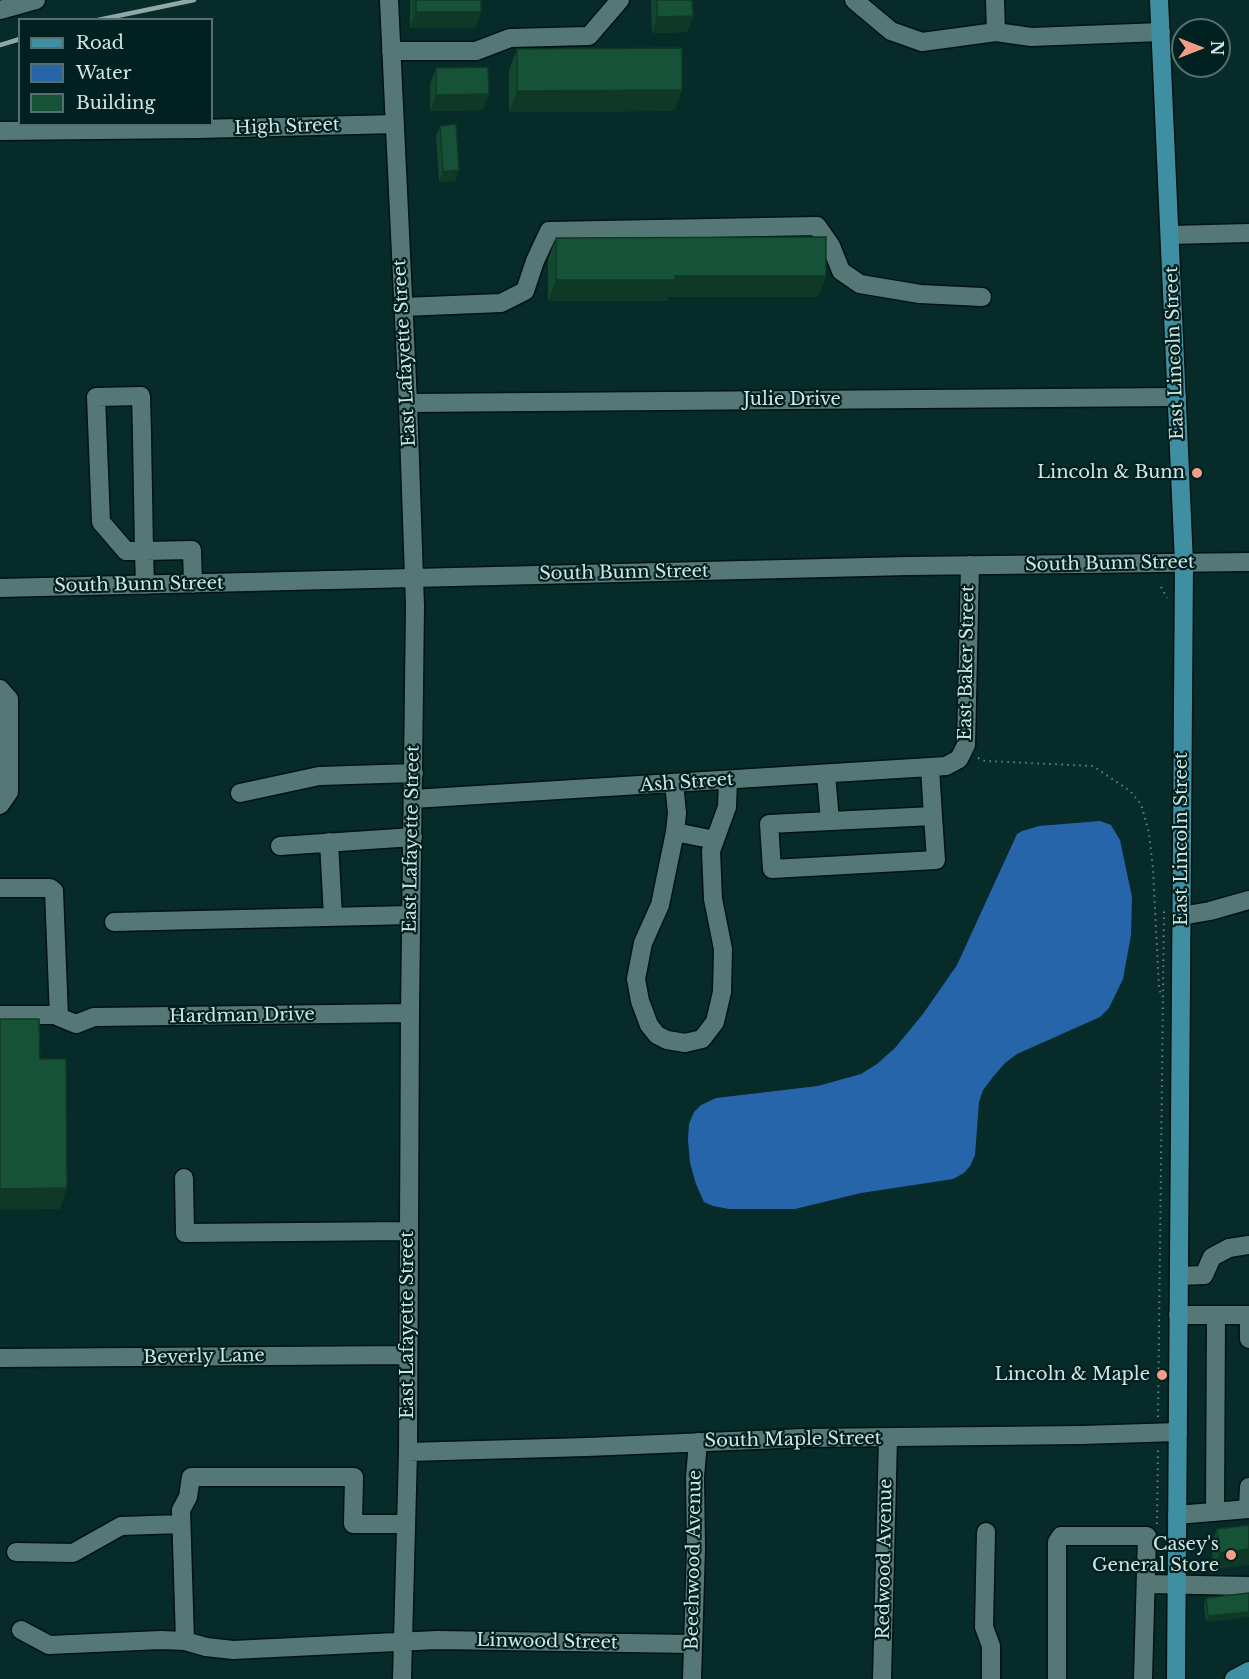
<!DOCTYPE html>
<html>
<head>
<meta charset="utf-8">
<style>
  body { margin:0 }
  #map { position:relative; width:1249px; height:1679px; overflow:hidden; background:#072b29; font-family:"Libre Baskerville",serif }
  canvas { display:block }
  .legend { position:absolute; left:18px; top:18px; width:195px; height:108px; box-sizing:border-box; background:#002120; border:2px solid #546f6e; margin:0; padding:8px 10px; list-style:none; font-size:18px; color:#d2e5e3 }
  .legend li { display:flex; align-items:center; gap:12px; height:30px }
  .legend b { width:30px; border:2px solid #546f6e }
  .north { position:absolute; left:1171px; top:18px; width:60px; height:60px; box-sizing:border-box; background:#002120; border:2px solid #546f6e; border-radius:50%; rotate:90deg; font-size:16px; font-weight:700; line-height:24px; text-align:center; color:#d2e5e3 }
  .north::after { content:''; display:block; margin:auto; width:21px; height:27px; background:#f49e88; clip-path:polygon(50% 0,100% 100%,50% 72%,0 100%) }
</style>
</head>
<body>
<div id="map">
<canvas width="1249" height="1679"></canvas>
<ul class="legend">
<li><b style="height:8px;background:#3f8fa3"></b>Road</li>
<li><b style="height:16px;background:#2765aa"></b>Water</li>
<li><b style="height:16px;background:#165237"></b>Building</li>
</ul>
<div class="north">N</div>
</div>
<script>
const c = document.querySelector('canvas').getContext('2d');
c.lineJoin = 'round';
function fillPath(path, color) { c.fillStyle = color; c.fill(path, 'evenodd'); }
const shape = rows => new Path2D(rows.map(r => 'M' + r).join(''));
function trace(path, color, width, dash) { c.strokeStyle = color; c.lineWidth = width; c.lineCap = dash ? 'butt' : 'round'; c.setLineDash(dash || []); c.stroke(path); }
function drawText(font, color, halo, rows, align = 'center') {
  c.font = font + ' "Libre Baskerville",serif'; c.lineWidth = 4.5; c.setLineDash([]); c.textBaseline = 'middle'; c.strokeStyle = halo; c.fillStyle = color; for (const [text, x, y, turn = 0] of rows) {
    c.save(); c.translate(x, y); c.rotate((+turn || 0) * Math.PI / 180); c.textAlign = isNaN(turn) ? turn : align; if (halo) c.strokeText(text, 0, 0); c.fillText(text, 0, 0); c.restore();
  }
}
fillPath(shape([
  [1100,821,1111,825,1120,840,1132,897,1131,935,1123,979,1109,1008,1100,1017,1017,1054,1005,1063,993,1077,983,1090,979,1102,975,1155,970,1166,964,1173,953,1179,861,1193,795,1209,729,1209,713,1206,704,1202,696,1184,690,1163,688,1140,689,1124,694,1112,701,1105,716,1098,818,1086,861,1074,877,1064,895,1048,923,1014,957,965,1017,834,1022,831,1039,826]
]), '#2765aa');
const minor = shape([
  [389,0,408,403,415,606,410,1013,408,1452,402,1679],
  [854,0,891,31,922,42,996,32],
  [995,0,996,32,1031,37,1161,32],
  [0,10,36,0],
  [391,51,476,51,510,38,589,36,620,0],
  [0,131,198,129,395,124],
  [1170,235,1249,233],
  [403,307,501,303,525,291,535,261,549,231,817,226,831,246,841,271,860,284,920,294,982,297],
  [408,403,1177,397],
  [145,585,144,551,142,435,141,396,96,397,101,522,126,551,144,551,192,550,193,584],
  [0,588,908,566,1249,562],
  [0,689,9,699,9,792,0,805],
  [930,768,933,816,936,860,772,869,769,824,933,816],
  [826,774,830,821],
  [674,783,677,813,675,832,660,905,643,943,636,979,640,1001,649,1025,657,1035,667,1040,685,1043,702,1039,715,1022,722,992,723,949,713,899,711,851,727,807,728,780],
  [240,793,319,776,414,773],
  [413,799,946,766,959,759,966,745,970,565],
  [675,832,715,840],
  [329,842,333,917],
  [280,846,413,837],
  [0,888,50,888,54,891,59,1017,76,1024,94,1017,410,1013],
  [1181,916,1210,911,1249,900],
  [114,922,411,915],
  [0,1015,58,1015],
  [184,1178,185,1233,408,1231],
  [1179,1276,1204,1275,1212,1257,1229,1248,1249,1245],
  [1178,1315,1249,1315,1249,1339],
  [0,1358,408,1355],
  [408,1452,587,1447,803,1438,1081,1435,1178,1432],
  [1248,1509,1249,1487],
  [1215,1511,1216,1315],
  [1177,1515,1249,1509],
  [405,1524,353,1524,354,1477,191,1477,188,1497,181,1510,185,1641,206,1647,233,1650,437,1640,692,1644],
  [986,1532,984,1627,991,1646,991,1679],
  [16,1552,73,1553,121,1526,181,1524],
  [1147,1584,1249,1586],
  [21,1630,49,1645,161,1640,185,1641],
  [692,1679,696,1548,695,1477,698,1442],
  [882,1679,888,1438],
  [1057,1679,1057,1542,1061,1536,1147,1536,1143,1679]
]);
const major = shape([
  [1159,0,1184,563,1176,1679],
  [1234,1679,1249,1671]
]);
trace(minor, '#001211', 21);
trace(major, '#001211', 21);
trace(shape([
  [1161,587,1167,598],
  [978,758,985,761,1093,766,1130,791,1141,804,1149,833,1153,869,1159,988,1162,997],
  [1158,1417,1164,909],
  [1157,1524,1158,1449]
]), '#678381', 2, [1.5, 4.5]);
trace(minor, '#557775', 18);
trace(major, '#3f8fa3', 18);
trace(shape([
  [98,20,194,0],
  [0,45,20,39]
]), '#8fa8a6', 4.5);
fillPath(shape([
  [410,0,481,0,481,12,475,28,410,28],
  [651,0,692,0,693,16,687,32,652,33],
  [517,49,682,90,674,111,509,112,509,70],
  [436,68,483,110,430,111,430,84],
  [440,126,459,170,455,181,439,182,436,136],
  [556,238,826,276,818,297,668,297,667,301,548,301,548,259],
  [1249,1525,1214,1569,1211,1545,1217,1529],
  [1249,1593,1249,1617,1206,1622,1204,1604,1206,1598]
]), '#13472f');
fillPath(shape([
  [416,12,481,12,475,28,410,28],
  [693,16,687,32,652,33,657,17],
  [682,90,674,111,509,112,517,91],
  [489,94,483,110,430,111,436,95],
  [459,170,455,181,439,182,443,172],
  [675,276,826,276,818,297,668,297,667,301,548,301,556,280],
  [67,1188,60,1209,0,1210,0,1189],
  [1249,1549,1249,1565,1214,1569,1220,1553],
  [1249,1612,1249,1617,1206,1622,1208,1616]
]), '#0f3926');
const building = shape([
  [416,0,481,0,481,12,416,12,416,0],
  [657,0,692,0,693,16,657,17,657,0],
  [682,48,682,90,517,91,517,49,682,48],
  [488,67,489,94,436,95,436,68,488,67],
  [456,124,459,170,443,172,440,126,456,124],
  [826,237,826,276,675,276,675,280,556,280,556,238,826,237],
  [0,1019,39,1019,40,1059,66,1059,67,1188,0,1189,0,1019],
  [1249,1525,1249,1549,1220,1553,1217,1529,1249,1525],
  [1249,1593,1249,1612,1208,1616,1206,1598,1249,1593]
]);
fillPath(building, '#165237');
trace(building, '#0f3926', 1.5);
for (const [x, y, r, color] of [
  [1197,473,6,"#f49e88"],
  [1162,1375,6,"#f49e88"],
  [1231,1555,6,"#f49e88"]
]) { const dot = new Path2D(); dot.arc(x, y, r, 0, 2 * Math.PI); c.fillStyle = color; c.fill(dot); trace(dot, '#002120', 2); }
drawText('18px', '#d2e5e3', '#002120', [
  ["High Street",287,127,-2],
  ["East Lafayette Street",405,353,-93],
  ["East Lincoln Street",1175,353,-92],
  ["Julie Drive",792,400],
  ["South Bunn Street",1110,564,-1],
  ["South Bunn Street",624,573,-1],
  ["South Bunn Street",139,585,-1],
  ["East Baker Street",967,663,-89],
  ["Ash Street",687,783,-4],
  ["East Lafayette Street",412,839,-89],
  ["East Lincoln Street",1182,839,-90],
  ["Hardman Drive",242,1016,-1],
  ["East Lafayette Street",408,1325,-90],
  ["Beverly Lane",204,1357,-1],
  ["South Maple Street",793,1440,-1],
  ["Redwood Avenue",885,1559,-89],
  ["Beechwood Avenue",694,1560,-89],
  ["Linwood Street",547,1642,1]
]);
drawText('18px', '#d2e5e3', '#002120', [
  ["Lincoln & Bunn",1185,473],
  ["Lincoln & Maple",1150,1375],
  ["Casey's",1219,1545],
  ["General Store",1219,1566]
], 'right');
</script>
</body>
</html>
